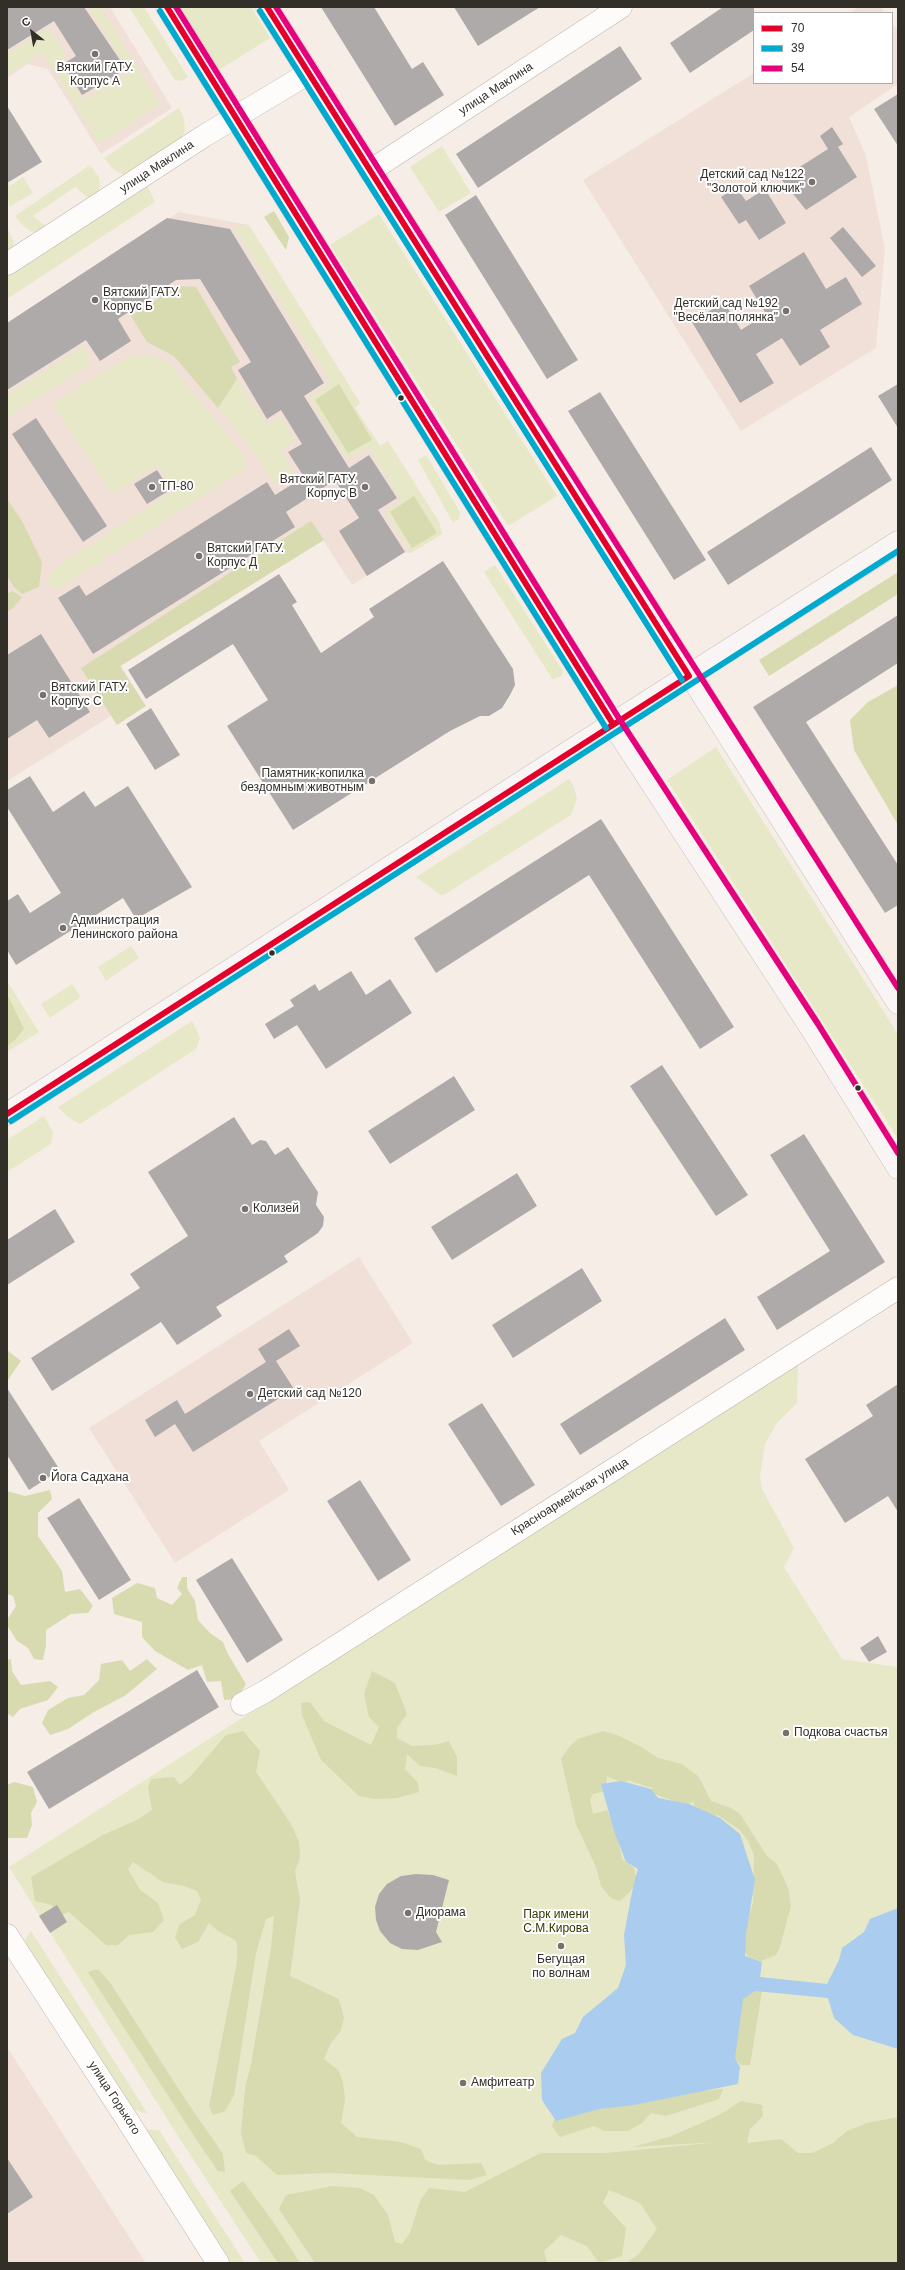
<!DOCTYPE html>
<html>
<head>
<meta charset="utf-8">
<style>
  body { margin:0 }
  #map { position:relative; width:905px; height:2270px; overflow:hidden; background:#f6eee6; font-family:Arial,sans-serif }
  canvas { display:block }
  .frame { position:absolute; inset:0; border:8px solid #322e28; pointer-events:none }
  .legend { position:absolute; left:753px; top:12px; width:140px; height:72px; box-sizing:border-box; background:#fff; border:1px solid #adaba9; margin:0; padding:5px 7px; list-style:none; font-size:12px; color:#322e28 }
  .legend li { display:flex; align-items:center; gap:8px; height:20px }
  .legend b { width:20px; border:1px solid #adaba9 }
  .north { position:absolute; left:12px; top:12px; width:40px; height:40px; -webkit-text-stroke:3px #fff; paint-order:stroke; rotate:329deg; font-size:11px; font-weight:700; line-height:16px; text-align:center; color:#322e28 }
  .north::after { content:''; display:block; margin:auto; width:14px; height:18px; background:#322e28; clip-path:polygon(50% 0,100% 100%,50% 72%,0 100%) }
</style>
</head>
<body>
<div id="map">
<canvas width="905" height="2270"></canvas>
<div class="frame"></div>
<ul class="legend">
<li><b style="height:5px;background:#e4002b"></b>70</li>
<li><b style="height:5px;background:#00a9ce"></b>39</li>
<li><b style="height:5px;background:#e5007d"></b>54</li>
</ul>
<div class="north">С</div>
</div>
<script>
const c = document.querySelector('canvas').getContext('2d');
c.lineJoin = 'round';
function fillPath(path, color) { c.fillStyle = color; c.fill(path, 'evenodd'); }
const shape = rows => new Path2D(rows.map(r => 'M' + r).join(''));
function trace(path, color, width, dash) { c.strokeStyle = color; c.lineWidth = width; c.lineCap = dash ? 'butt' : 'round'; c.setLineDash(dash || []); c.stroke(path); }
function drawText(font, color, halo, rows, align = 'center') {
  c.font = font + ' Arial,sans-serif'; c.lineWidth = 4; c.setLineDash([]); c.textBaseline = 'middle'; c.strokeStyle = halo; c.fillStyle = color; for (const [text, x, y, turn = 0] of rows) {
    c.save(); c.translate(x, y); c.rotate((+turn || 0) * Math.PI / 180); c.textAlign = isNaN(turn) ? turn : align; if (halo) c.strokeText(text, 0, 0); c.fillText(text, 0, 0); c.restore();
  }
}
fillPath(shape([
  [7,7,110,7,172,108,101,154,48,69,28,64,7,78],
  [859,7,881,7,885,13,849,13],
  [892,23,898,31,898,84,849,117,866,156,885,249,876,348,741,431,583,180,754,73,754,83,892,83],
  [179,212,249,225,360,403,355,408,380,446,388,441,439,522,442,534,411,553,405,552,352,585,323,540,121,666,140,698,7,781,7,323],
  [359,1257,413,1343,259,1441,289,1490,175,1563,89,1428],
  [7,2047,146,2263,7,2263]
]), '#f0e0d7');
fillPath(shape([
  [88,7,101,7,160,104,99,144,43,53,7,74,7,54,48,27,67,57,59,63,83,100,130,72],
  [129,7,144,7,188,77,182,81,175,80],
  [178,7,251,7,270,38,219,70],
  [179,108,184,118,185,130,181,139,124,175,113,169,104,158],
  [442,146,471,193,439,212,410,167],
  [90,165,99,177,100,186,97,194,90,199,75,187,33,216,47,227,38,233,30,231,21,224,15,216],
  [23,177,33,193,9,207,7,182,10,186],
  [147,185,155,202,7,299,7,276],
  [379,214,557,496,508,526,330,245],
  [249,225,360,403,355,408,380,446,388,441,439,522,442,534,411,553,385,512,401,500,368,447,347,459,309,397,326,388,330,381,234,228],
  [7,227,14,243,11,251,7,254],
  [84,346,91,364,7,417,7,395],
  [132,355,151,356,170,364,247,459,244,470,54,591,48,582,52,570,173,491,159,465,112,494,52,404],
  [237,379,267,425,281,417,295,441,281,450,293,472,274,484,258,458,218,408],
  [426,455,460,512,459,519,453,523,418,460],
  [495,565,563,671,561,676,553,680,484,572],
  [716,747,898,1034,898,1139,667,780],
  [569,779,574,787,577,799,571,815,442,896,416,877],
  [131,946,139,958,106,981,98,967],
  [7,981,39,1032,7,1052],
  [72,984,81,997,50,1018,41,1004],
  [192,1021,200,1038,196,1049,80,1124,68,1117,58,1107],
  [44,1116,53,1132,51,1144,7,1172,7,1140],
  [798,1362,797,1403,777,1423,765,1444,760,1477,762,1489,794,1548,784,1567,842,1659,898,1667,898,2263,261,2263,176,2133,9,1867],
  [31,1931,148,2114,132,2109,23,1943],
  [142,2129,159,2130,245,2263,230,2263]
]), '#e7e8c7');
fillPath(shape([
  [274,211,289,237,286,250,264,217],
  [177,286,196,287,240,362,231,367,237,379,218,408,174,356,147,342,131,316],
  [339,384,372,440,348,453,315,400],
  [414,496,437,533,412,548,390,512],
  [7,499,22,521,42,562,39,587,22,594,14,587,7,576],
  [311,521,324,540,120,666,146,706,117,725,81,668],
  [898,572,898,594,769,676,759,660],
  [12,591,22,597,13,608,7,612,7,594],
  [898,685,898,825,854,750,850,720,868,702],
  [7,994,24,1029,15,1040,7,1046],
  [7,1350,21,1361,7,1381],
  [50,1490,52,1499,38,1513,38,1536,62,1571,65,1592,80,1589,93,1606,88,1613,71,1614,46,1630,46,1646,43,1660,34,1659,28,1648,17,1641,7,1625,7,1620,16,1606,13,1596,7,1594,7,1491,25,1496],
  [182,1577,187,1577,187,1588,195,1601,198,1620,210,1633,223,1642,228,1654,246,1684,237,1699,224,1700,221,1681,207,1682,202,1665,188,1670,155,1651,142,1637,142,1622,114,1614,112,1598,137,1583,155,1588,157,1598,172,1605,182,1594,177,1588],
  [11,1659,12,1671,21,1685,50,1681,58,1687,48,1700,20,1709,13,1717,7,1713,7,1660],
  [147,1659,157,1669,126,1695,94,1712,68,1729,50,1735,42,1723,48,1710,68,1698,84,1695,99,1680,101,1664,122,1660,130,1671],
  [372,1671,395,1683,407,1714,397,1728,397,1738,412,1746,434,1745,449,1741,457,1757,457,1776,435,1768,420,1766,407,1754,405,1769,418,1783,419,1792,397,1798,376,1799,359,1796,321,1760,302,1715,301,1703,310,1702,324,1721,371,1745,379,1727,369,1717,364,1694],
  [243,1731,260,1751,256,1772,291,1824,299,1842,300,1858,295,1871,300,1900,290,1976,339,1999,344,2018,340,2032,331,2043,324,2059,338,2070,343,2082,345,2099,341,2123,357,2137,401,2142,421,2149,425,2160,438,2165,481,2163,487,2175,469,2180,330,2173,277,2175,256,2156,246,2153,241,2134,245,2088,251,2064,271,1948,274,1916,266,1919,256,1953,234,2095,225,2111,213,2115,209,2106,237,1962,237,1944,235,1940,218,1931,209,1923,198,1942,182,1949,175,1937,180,1924,195,1915,201,1899,197,1891,184,1886,163,1882,133,1862,128,1869,140,1890,158,1903,164,1920,153,1932,129,1935,118,1945,106,1945,69,1912,65,1913,60,1917,53,1910,52,1905,35,1901,31,1877,105,1834,137,1820,152,1810,148,1788,151,1779,174,1777,180,1785,190,1777,226,1735],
  [603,1731,617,1735,641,1747,658,1758,682,1764,699,1777,711,1801,731,1808,740,1814,767,1856,777,1864,788,1888,791,1906,780,1947,776,1955,761,1961,748,1957,743,1948,742,1940,753,1903,754,1855,748,1841,740,1830,716,1814,717,1819,694,1814,694,1801,689,1804,679,1803,652,1793,652,1787,648,1787,628,1780,621,1786,618,1781,607,1776,605,1791,593,1794,590,1800,593,1814,607,1810,616,1831,622,1859,634,1868,637,1881,630,1892,620,1901,611,1898,601,1886,596,1867,576,1824,561,1759,570,1746,578,1739],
  [14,1782,33,1787,37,1802,31,1813,32,1825,27,1838,7,1838,7,1785],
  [98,1969,111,1984,185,2099,223,2154,225,2172,218,2171,200,2145,88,1972],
  [747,1991,762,1991,750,2065,741,2065,730,2053,739,1998],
  [723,2089,719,2099,666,2116,651,2113,642,2123,628,2131,604,2131,594,2126,560,2137,552,2126,560,2104],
  [741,2101,762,2105,763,2116,750,2129,747,2143,781,2139,798,2153,812,2153,833,2143,847,2131,867,2123,898,2117,898,2263,626,2263,639,2254,657,2229,640,2203,609,2190,603,2203,626,2228,622,2256,599,2263,587,2246,561,2235,544,2251,547,2263,315,2263,279,2209,286,2195,332,2186,360,2188,374,2195,388,2215,395,2242,402,2244,410,2233,420,2201,429,2188,465,2192,541,2153,606,2153,720,2142,632,2147,669,2137,699,2124,721,2114],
  [243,2181,274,2223,300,2263,278,2263,230,2191]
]), '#d8dab0');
fillPath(shape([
  [621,1781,651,1789,658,1798,689,1804,720,1818,740,1834,755,1880,746,1934,745,1956,762,1962,760,1977,827,1984,839,1960,842,1948,864,1932,870,1919,898,1908,898,2049,853,2035,834,2018,828,1998,755,1991,743,1999,735,2058,740,2067,738,2084,634,2105,599,2109,556,2121,542,2100,541,2073,562,2039,575,2033,583,2017,618,1988,626,1965,624,1935,633,1887,638,1869,626,1862,614,1831,601,1784]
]), '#aaccef');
fillPath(shape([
  [7,7,84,7,126,69,82,95,63,64,76,56,54,21,7,50],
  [321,7,374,7,412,69,423,62,444,95,395,126],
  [454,7,540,7,478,46],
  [723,7,754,7,754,30,690,73,670,43],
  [620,46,642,79,478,188,456,154],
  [898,94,898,146,874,109],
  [7,106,42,162,7,183],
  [832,127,843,144,838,147,857,177,806,210,781,179,828,149,820,136],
  [736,187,746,201,765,189,786,223,759,240,746,220,739,224,721,197],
  [476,195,578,360,547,379,445,215],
  [167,218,230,229,324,383,304,396,349,468,369,455,397,498,378,510,405,552,367,576,339,531,359,518,335,480,286,512,295,527,93,654,58,598,79,585,86,596,267,482,275,495,304,477,288,452,302,444,281,410,267,419,238,370,251,362,200,279,176,280,118,319,131,341,100,361,86,340,7,390,7,323],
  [843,227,876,266,862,277,830,238],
  [804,252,826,289,846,277,862,304,820,330,830,347,800,366,782,338,756,354,774,383,740,403,692,322,724,302,741,330,766,314,749,286],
  [898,384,898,428,878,396],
  [600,392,706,560,674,580,568,411],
  [36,418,107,526,83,542,12,434],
  [871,447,892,480,728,585,707,552],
  [157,470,170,490,147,504,134,484],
  [443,561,513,669,515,685,510,695,502,708,489,716,480,716,450,731,293,830,227,726,268,700,233,644,146,699,128,670,279,574,297,602,292,605,321,653,374,617,369,609],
  [898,615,898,663,806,722,898,865,898,905,885,913,753,707],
  [41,634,90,712,49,738,37,720,7,739,7,655],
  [151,708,180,755,155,770,126,724],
  [30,776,53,812,84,791,95,807,128,786,192,887,136,919,123,898,16,965,7,950,7,901,18,894,30,913,61,893,7,807,7,790],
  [601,819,734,1027,700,1049,589,875,436,973,414,938],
  [351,971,366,995,390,979,412,1013,326,1069,297,1025,274,1039,265,1024,294,1006,290,1000,315,984,319,991],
  [662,1065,748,1195,716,1216,630,1086],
  [454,1076,475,1110,390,1164,368,1131],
  [234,1117,252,1145,260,1140,266,1141,275,1155,288,1147,318,1192,316,1205,324,1217,323,1226,318,1233,284,1256,288,1262,216,1307,222,1316,177,1345,161,1322,52,1391,31,1358,140,1288,130,1274,188,1236,148,1172],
  [804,1134,885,1262,777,1330,757,1297,830,1251,770,1155],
  [517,1173,537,1206,452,1260,431,1227],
  [55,1209,75,1242,7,1285,7,1240],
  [582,1268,602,1301,513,1358,492,1325],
  [725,1318,745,1350,580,1455,560,1424],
  [289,1329,300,1346,276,1361,294,1389,193,1452,175,1424,155,1437,145,1420,177,1400,185,1414,266,1362,258,1349],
  [898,1384,898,1512,888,1496,845,1523,805,1459,873,1416,866,1405],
  [7,1388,60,1470,29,1490,7,1455],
  [482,1403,535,1485,501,1506,448,1424],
  [360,1480,411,1560,378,1581,327,1501],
  [79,1498,131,1580,99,1600,47,1518],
  [232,1558,283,1640,247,1663,196,1580],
  [878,1636,887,1652,869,1662,860,1648],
  [197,1670,219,1707,49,1809,27,1772],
  [416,1874,433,1875,449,1880,436,1932,442,1942,418,1950,402,1949,390,1943,380,1931,376,1920,375,1907,379,1894,387,1884,401,1876],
  [57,1905,67,1922,50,1933,39,1916],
  [7,2158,33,2197,7,2214]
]), '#afaaaa');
const minor = shape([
  [370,171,621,7],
  [7,264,204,136,309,73],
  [242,1704,266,1691,898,1288],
  [7,1935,126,2118,218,2263]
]);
const major = shape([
  [167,7,613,724,811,1028,898,1168],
  [267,7,898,1003],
  [7,1114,578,746,898,542]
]);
trace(minor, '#bbb5ae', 23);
trace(major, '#c9c1bd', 23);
trace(minor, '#fefcfb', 22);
trace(major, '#f8f5f4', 22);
trace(shape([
  [167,7,613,724],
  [7,1114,689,676,267,7]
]), '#e4002b', 6);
trace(shape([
  [160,11,606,728],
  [260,11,682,680],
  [11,1121,898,551]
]), '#00a9ce', 6);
trace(shape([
  [176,7,620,720,818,1024,898,1153],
  [276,7,898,988]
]), '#e5007d', 6);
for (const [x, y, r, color] of [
  [95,54,4,"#77716a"],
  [812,182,4,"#77716a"],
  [95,300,4,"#77716a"],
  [786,311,4,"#77716a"],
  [401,398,3.5,"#322e28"],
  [152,487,4,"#77716a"],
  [365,487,4,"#77716a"],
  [199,556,4,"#77716a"],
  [43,695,4,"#77716a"],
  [372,781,4,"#77716a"],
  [63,928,4,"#77716a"],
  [272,953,3.5,"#322e28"],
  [858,1088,3.5,"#322e28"],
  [245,1209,4,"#77716a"],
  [250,1394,4,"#77716a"],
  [43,1478,4,"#77716a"],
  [786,1733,4,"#77716a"],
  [408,1913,4,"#77716a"],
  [561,1946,4,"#77716a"],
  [463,2083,4,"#77716a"]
]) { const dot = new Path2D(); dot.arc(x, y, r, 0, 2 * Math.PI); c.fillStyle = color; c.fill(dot); trace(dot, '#fff', 1.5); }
drawText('12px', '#322e28', '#fff', [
  ["Вятский ГАТУ.",95,68,"center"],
  ["Корпус А",95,82,"center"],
  ["Детский сад №122",804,175,"right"],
  ["\"Золотой ключик\"",804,189,"right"],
  ["Вятский ГАТУ.",103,293],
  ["Корпус Б",103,307],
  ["Детский сад №192",778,304,"right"],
  ["\"Весёлая полянка\"",778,318,"right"],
  ["Вятский ГАТУ.",357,480,"right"],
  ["Корпус В",357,494,"right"],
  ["ТП-80",160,487],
  ["Вятский ГАТУ.",207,549],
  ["Корпус Д",207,563],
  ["Вятский ГАТУ.",51,688],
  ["Корпус С",51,702],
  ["Памятник-копилка",364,774,"right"],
  ["бездомным животным",364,788,"right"],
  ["Администрация",71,921],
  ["Ленинского района",71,935],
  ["Колизей",253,1209],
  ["Детский сад №120",258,1394],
  ["Йога Садхана",51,1478],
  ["Подкова счастья",794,1733],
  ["Диорама",416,1913],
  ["Бегущая",561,1960,"center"],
  ["по волнам",561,1974,"center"],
  ["Амфитеатр",471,2083]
], 'left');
drawText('12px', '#322e28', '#fff', [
  ["улица Маклина",496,89,-33],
  ["улица Маклина",157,167,-33],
  ["Красноармейская улица",570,1497,-32],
  ["улица Горького",114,2098,57]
]);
drawText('12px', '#333800', '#fff', [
  ["Парк имени",556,1915],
  ["С.М.Кирова",556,1929]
]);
</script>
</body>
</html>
